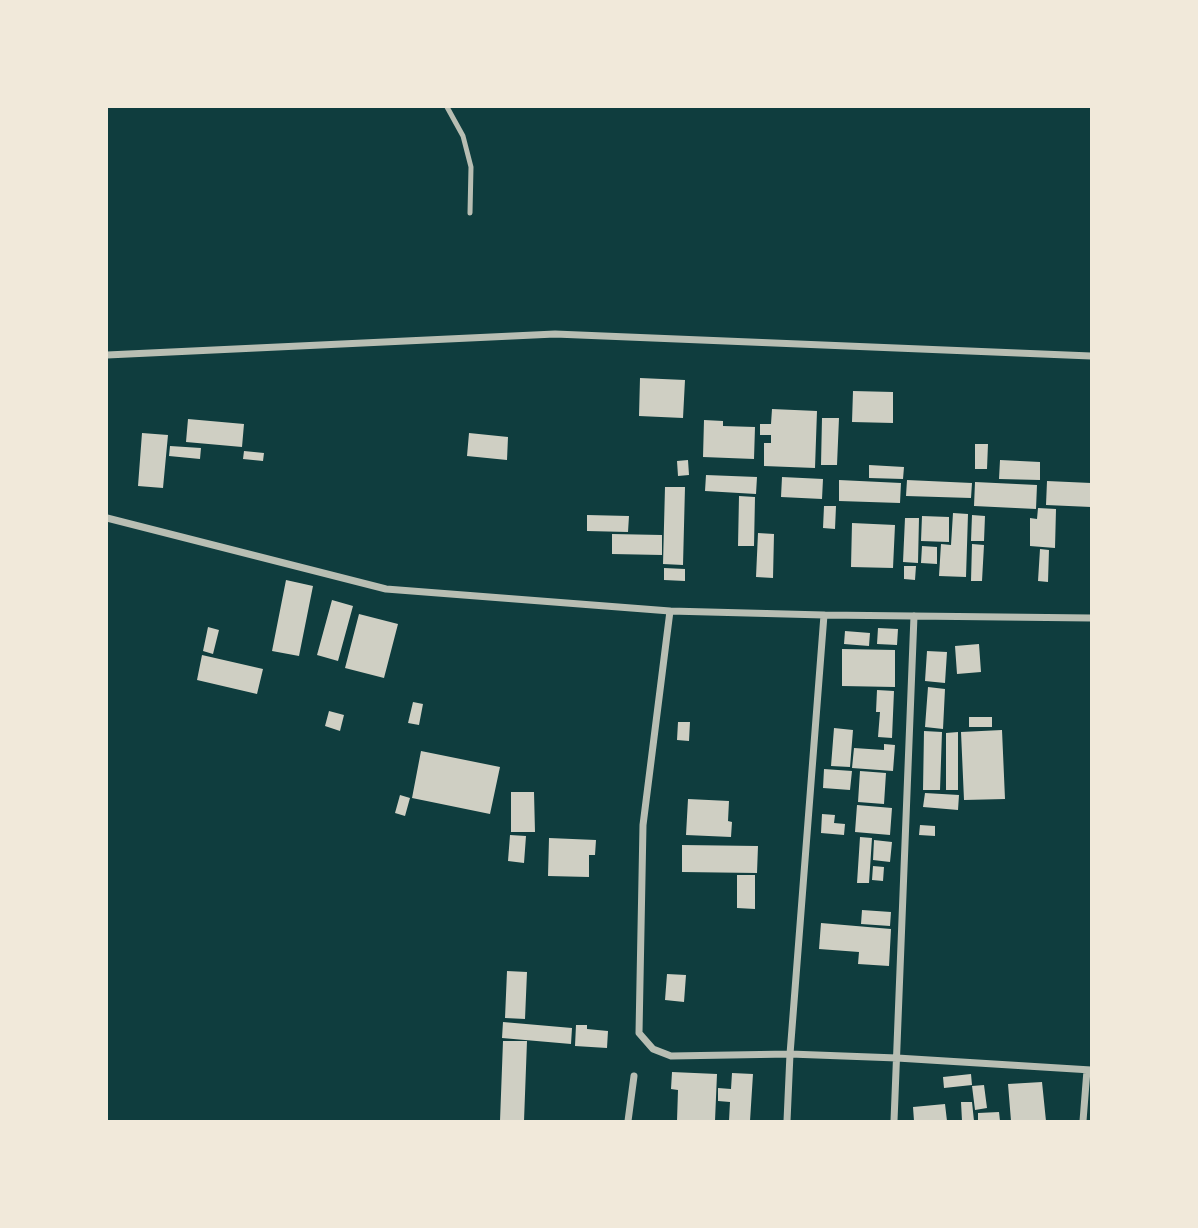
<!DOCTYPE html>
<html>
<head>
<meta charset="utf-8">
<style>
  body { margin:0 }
  #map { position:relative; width:1198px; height:1228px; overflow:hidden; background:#0f3d3e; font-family:Jost,sans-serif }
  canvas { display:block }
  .frame { position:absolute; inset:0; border:108px solid #f1e9da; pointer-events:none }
</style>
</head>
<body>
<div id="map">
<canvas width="1198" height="1228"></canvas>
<div class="frame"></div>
</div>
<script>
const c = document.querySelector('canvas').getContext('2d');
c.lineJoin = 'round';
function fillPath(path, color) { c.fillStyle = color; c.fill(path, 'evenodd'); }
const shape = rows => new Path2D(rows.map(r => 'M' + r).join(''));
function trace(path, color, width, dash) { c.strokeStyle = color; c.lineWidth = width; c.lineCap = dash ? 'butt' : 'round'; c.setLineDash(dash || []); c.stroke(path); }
fillPath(shape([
  [640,378,685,380,683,418,639,416],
  [853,391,893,392,893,423,852,422],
  [772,409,817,411,815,468,764,466,764,443,771,443,771,435,760,435,760,424,771,424],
  [822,418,839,418,837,465,821,465],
  [188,419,244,424,242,447,186,442],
  [704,420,723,421,723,426,755,427,754,459,703,457],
  [142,433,168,435,163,488,138,486],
  [469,433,508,437,507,460,467,456],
  [975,444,988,444,987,469,975,469],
  [170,446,201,448,200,459,169,456],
  [244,451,264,453,263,461,243,459],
  [688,460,689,475,678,476,677,461],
  [1000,460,1040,462,1040,480,999,479],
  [869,465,904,467,903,479,869,478],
  [706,475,757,477,756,494,705,491],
  [782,477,823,479,822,499,781,497],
  [839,480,901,483,900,503,839,501],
  [907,480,972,483,971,498,906,496],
  [1047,481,1091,483,1091,507,1046,505],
  [975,482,1037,485,1036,509,974,506],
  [665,487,685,487,683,565,663,564],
  [739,496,755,497,754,546,738,546],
  [824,506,836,506,835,529,823,528],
  [1038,508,1056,509,1055,548,1030,546,1030,518,1037,519],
  [953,513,968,514,966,577,939,576,941,544,951,545],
  [587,515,629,516,628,532,587,531],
  [972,515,985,516,984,541,971,541],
  [922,516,949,517,949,542,921,541],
  [905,518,919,518,918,563,903,562],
  [852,523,895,525,893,568,851,567],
  [758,533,774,534,773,578,756,577],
  [612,534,662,535,662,555,612,554],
  [972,544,984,545,982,581,971,581],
  [922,546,937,547,937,564,921,563],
  [1040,549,1049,550,1048,582,1038,581],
  [904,566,916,566,915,580,904,579],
  [664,568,685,569,685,581,664,580],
  [286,580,313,586,299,656,272,651],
  [332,600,353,606,338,661,317,655],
  [359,614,398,624,384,678,345,668],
  [208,627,219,630,213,654,203,651],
  [878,628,898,629,897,645,877,644],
  [845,631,870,633,869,646,844,644],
  [979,644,981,672,957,674,955,646],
  [842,649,895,650,895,687,842,686],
  [927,651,947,652,945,683,925,681],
  [202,655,263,669,257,694,197,680],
  [928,687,945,689,943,729,925,727],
  [877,690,894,691,892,738,878,737,880,712,876,712],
  [413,702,423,704,419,725,408,723],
  [329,711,344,715,340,731,325,726],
  [969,717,992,717,992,727,969,727],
  [678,722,690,722,689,741,677,740],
  [834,728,853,730,850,767,831,766],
  [1002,730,1005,799,964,800,961,732],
  [924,731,942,732,940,790,923,790],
  [958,732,958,790,946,790,946,733],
  [884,744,895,745,893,771,852,768,854,748,884,750],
  [421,751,500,767,490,814,412,798],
  [824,769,852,771,850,790,823,788],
  [860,771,886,773,884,804,858,802],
  [511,792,534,792,535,832,511,832],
  [925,793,959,795,958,810,923,807],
  [400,795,410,798,405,816,395,813],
  [688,799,729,801,728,821,732,822,731,837,686,835],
  [857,805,892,808,890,835,855,832],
  [822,814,835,815,834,823,845,824,844,835,821,833],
  [920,825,935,826,935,836,919,835],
  [510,835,526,836,524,863,508,861],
  [860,837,872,838,869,883,857,883],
  [549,838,596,840,595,855,589,855,589,877,548,876],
  [874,840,892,842,890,862,873,860],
  [682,845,758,846,757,873,682,872],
  [873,866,884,867,883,881,872,880],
  [737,875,755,875,755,909,737,908],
  [862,910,891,912,890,926,861,924],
  [821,923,891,929,889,966,858,964,859,952,819,949],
  [507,971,527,972,525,1019,505,1018],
  [667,974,686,975,684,1002,665,1000],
  [503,1022,572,1028,571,1044,502,1038],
  [576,1025,587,1025,587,1029,608,1031,607,1048,575,1046],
  [503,1041,527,1041,524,1121,500,1121],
  [672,1072,717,1074,715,1121,677,1121,678,1090,671,1089],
  [732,1073,753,1074,750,1121,729,1121,730,1102,718,1101,718,1088,731,1089],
  [971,1074,972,1085,944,1088,943,1077],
  [1042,1082,1046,1121,1011,1121,1008,1084],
  [984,1085,987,1108,975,1110,972,1086],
  [961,1102,972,1102,974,1121,962,1121],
  [945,1104,947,1121,914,1121,913,1107],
  [999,1112,1000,1121,978,1121,978,1113]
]), '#cfcfc3');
trace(shape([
  [447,107,463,136,471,167,470,213]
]), '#b8beb3', 5);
trace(shape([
  [107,355,555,334,1091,356],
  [107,518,386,589,670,611,824,615,1091,618],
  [670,611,643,825,639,1033,653,1049,671,1056,790,1054,897,1058,1091,1070],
  [628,1121,634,1076],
  [787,1121,790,1054,824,615],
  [894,1121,914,616],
  [1083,1121,1087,1070]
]), '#b8beb3', 7);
</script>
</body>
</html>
